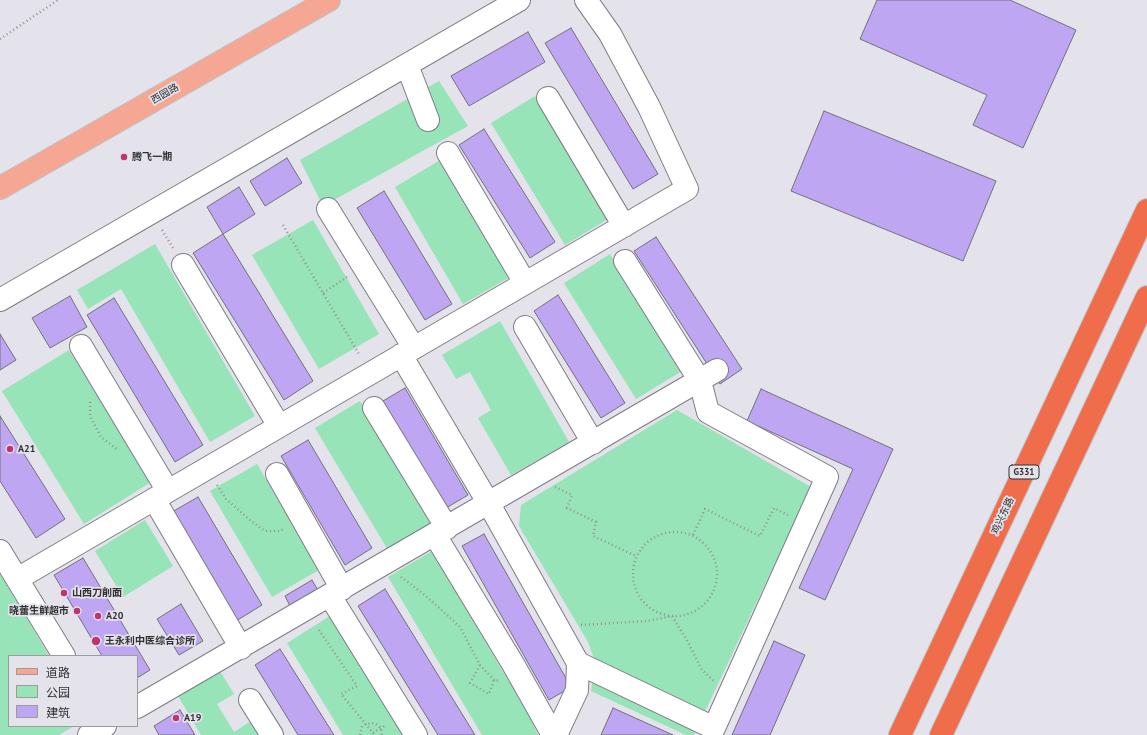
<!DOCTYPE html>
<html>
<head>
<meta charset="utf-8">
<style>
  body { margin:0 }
  #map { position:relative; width:1147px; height:735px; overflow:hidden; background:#e4e2ea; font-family:"PT Sans","Noto Sans SC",sans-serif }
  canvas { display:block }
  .legend { position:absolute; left:8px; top:655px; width:130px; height:72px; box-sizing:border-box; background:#e4e2ea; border:1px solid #9c9ba0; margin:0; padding:5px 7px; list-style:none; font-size:12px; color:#303032 }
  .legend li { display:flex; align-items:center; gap:8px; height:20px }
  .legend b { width:20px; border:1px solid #9c9ba0 }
</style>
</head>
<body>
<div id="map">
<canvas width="1147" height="735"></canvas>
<ul class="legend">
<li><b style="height:5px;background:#f6a794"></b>道路</li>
<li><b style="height:11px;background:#96e4b7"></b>公园</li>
<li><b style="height:11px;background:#bea6f3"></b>建筑</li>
</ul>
</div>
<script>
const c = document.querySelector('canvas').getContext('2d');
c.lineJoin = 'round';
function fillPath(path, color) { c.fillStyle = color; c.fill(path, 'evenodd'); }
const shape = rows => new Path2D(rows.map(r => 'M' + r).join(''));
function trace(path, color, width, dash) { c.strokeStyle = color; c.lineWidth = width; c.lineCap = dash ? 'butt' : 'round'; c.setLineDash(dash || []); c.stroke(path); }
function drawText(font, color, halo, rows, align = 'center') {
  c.font = font + ' "PT Sans","Noto Sans SC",sans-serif'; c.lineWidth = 3.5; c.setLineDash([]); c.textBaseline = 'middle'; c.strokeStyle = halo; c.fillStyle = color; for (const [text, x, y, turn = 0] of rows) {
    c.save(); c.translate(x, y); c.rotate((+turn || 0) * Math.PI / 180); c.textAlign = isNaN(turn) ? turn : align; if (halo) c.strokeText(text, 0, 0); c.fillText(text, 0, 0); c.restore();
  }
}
fillPath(shape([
  [439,81,468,126,323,206,300,160],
  [535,96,608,219,565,245,491,123],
  [442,159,510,277,463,304,395,187],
  [313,220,379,334,319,369,252,255],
  [155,244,255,416,210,442,121,289,88,309,77,290],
  [610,254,682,371,636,399,564,283],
  [500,321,569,442,511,475,478,418,491,410,470,372,456,379,442,355],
  [69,350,151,482,84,524,2,391],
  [360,401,432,524,388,550,315,428],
  [677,410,811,487,694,735,686,735,591,691,595,661,588,642,519,526,521,505],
  [257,464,319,570,272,597,210,491],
  [145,520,173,566,123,597,95,551],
  [432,551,531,719,538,735,482,735,388,577],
  [0,573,49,656,9,656,9,726,74,726,59,735,0,735],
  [330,616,403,735,343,735,287,643],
  [220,671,234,694,217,704,234,732,251,721,259,735,201,735,178,696]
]), '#96e4b7');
const building = shape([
  [877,0,1010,0,1076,30,1023,148,973,125,987,95,860,39,877,0],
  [571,28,658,174,633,189,545,43,571,28],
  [528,32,545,62,469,106,451,76,528,32],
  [824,111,996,181,963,261,791,191,824,111],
  [484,129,555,242,530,258,459,145,484,129],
  [287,158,302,183,265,206,250,181,287,158],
  [239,187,255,214,223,234,207,207,239,187],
  [384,191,452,304,425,320,357,208,384,191],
  [223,234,313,381,284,400,193,253,223,234],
  [656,237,742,369,720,384,634,251,656,237],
  [558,295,625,403,601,418,534,311,558,295],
  [70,296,87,327,50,348,32,318,70,296],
  [114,298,203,445,175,462,87,315,114,298],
  [0,334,16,360,0,370,0,334],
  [405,388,468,495,446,508,383,401,405,388],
  [761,389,893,449,825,600,799,588,853,469,747,421,761,389],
  [0,416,65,519,36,538,0,481,0,416],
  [308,440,372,548,345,565,281,456,308,440],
  [198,497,262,605,236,621,172,512,198,497],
  [484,534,571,687,549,700,462,546,484,534],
  [83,558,150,670,137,678,137,656,102,656,54,575,83,558],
  [312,580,319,592,291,608,285,596,312,580],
  [385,589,475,735,438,735,358,606,385,589],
  [181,604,203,641,179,655,157,619,181,604],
  [774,641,805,655,770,735,732,735,774,641],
  [280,649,334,735,298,735,255,665,280,649],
  [613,708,673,735,601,735,613,708],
  [180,710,195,735,159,735,154,726,180,710]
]);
fillPath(building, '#bea6f3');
trace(building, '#727177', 1);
const minor = shape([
  [407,65,428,120],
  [548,98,624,226],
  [448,153,525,283],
  [328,209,414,348],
  [183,265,279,426],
  [0,300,519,0],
  [525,327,593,443],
  [81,346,168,491],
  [401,355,489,504,578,663,577,690,556,735],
  [374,408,447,528],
  [277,474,342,589],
  [154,499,241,648],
  [435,535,513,664,553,735],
  [0,551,64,656],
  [17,579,687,189,649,107,610,34,586,0],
  [330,596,416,735],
  [578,663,714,728,827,477,708,412,700,381,625,261],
  [250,700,272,735],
  [137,707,717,370],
  [89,735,105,726]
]);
const major = shape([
  [0,188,329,0]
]);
const highway = shape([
  [900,735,1147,210],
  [941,735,1147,297]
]);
trace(minor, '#7e7d83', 24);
trace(major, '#c1c1c2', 24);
trace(highway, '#c1c1c2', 24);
trace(shape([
  [0,39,58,0],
  [283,225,360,356],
  [162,230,173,248],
  [323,293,347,277],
  [90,402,90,416,101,437,118,450],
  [217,485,226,499,251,521,265,531,279,531,284,529],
  [555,487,572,495,567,508,596,522,593,536,636,556],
  '633 574a42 42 0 1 1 84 0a42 42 0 1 1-84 0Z',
  [693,535,705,509,760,536,774,508,788,515],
  [401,577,426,596,460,627,480,665,495,681,500,680],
  [581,625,648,621,672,616,688,642,702,670,714,681],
  [319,630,357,686,341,694,373,733,386,725],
  [480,665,470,683,489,694,494,680],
  [360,735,362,726,366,724,372,723,376,724,381,728,382,735]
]), '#939297', 2.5, [1, 3]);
trace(minor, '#fff', 22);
trace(major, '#f6a794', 22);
trace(highway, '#f06d4c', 22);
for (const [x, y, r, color] of [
  [124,157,4,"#bd3470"],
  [10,449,4,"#bd3470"],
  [64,593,4,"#bd3470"],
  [77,611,4,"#bd3470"],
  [98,616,4,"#bd3470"],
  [96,641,5,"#bd3470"],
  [176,718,4,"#bd3470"]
]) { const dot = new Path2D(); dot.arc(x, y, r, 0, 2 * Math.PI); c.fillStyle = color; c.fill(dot); trace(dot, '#e4e2ea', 1.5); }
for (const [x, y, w] of [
  [1024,472,30]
]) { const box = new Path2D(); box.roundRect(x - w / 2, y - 7, w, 14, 3); c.fillStyle = '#e4e2ea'; c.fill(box); trace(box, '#303032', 1); }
drawText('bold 9px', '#303032', null, [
  ["G331",1024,472]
]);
drawText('10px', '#303032', '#e4e2ea', [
  ["西园路",165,94,-30],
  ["鸡兴东路",1003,516,-65]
]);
drawText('bold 10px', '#303032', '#e4e2ea', [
  ["腾飞一期",132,157],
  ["A21",18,449],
  ["山西刀削面",72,593],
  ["晓蕾生鲜超市",69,611,"right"],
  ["A20",106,616],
  ["王永利中医综合诊所",105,641],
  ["A19",184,718]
], 'left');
</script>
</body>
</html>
